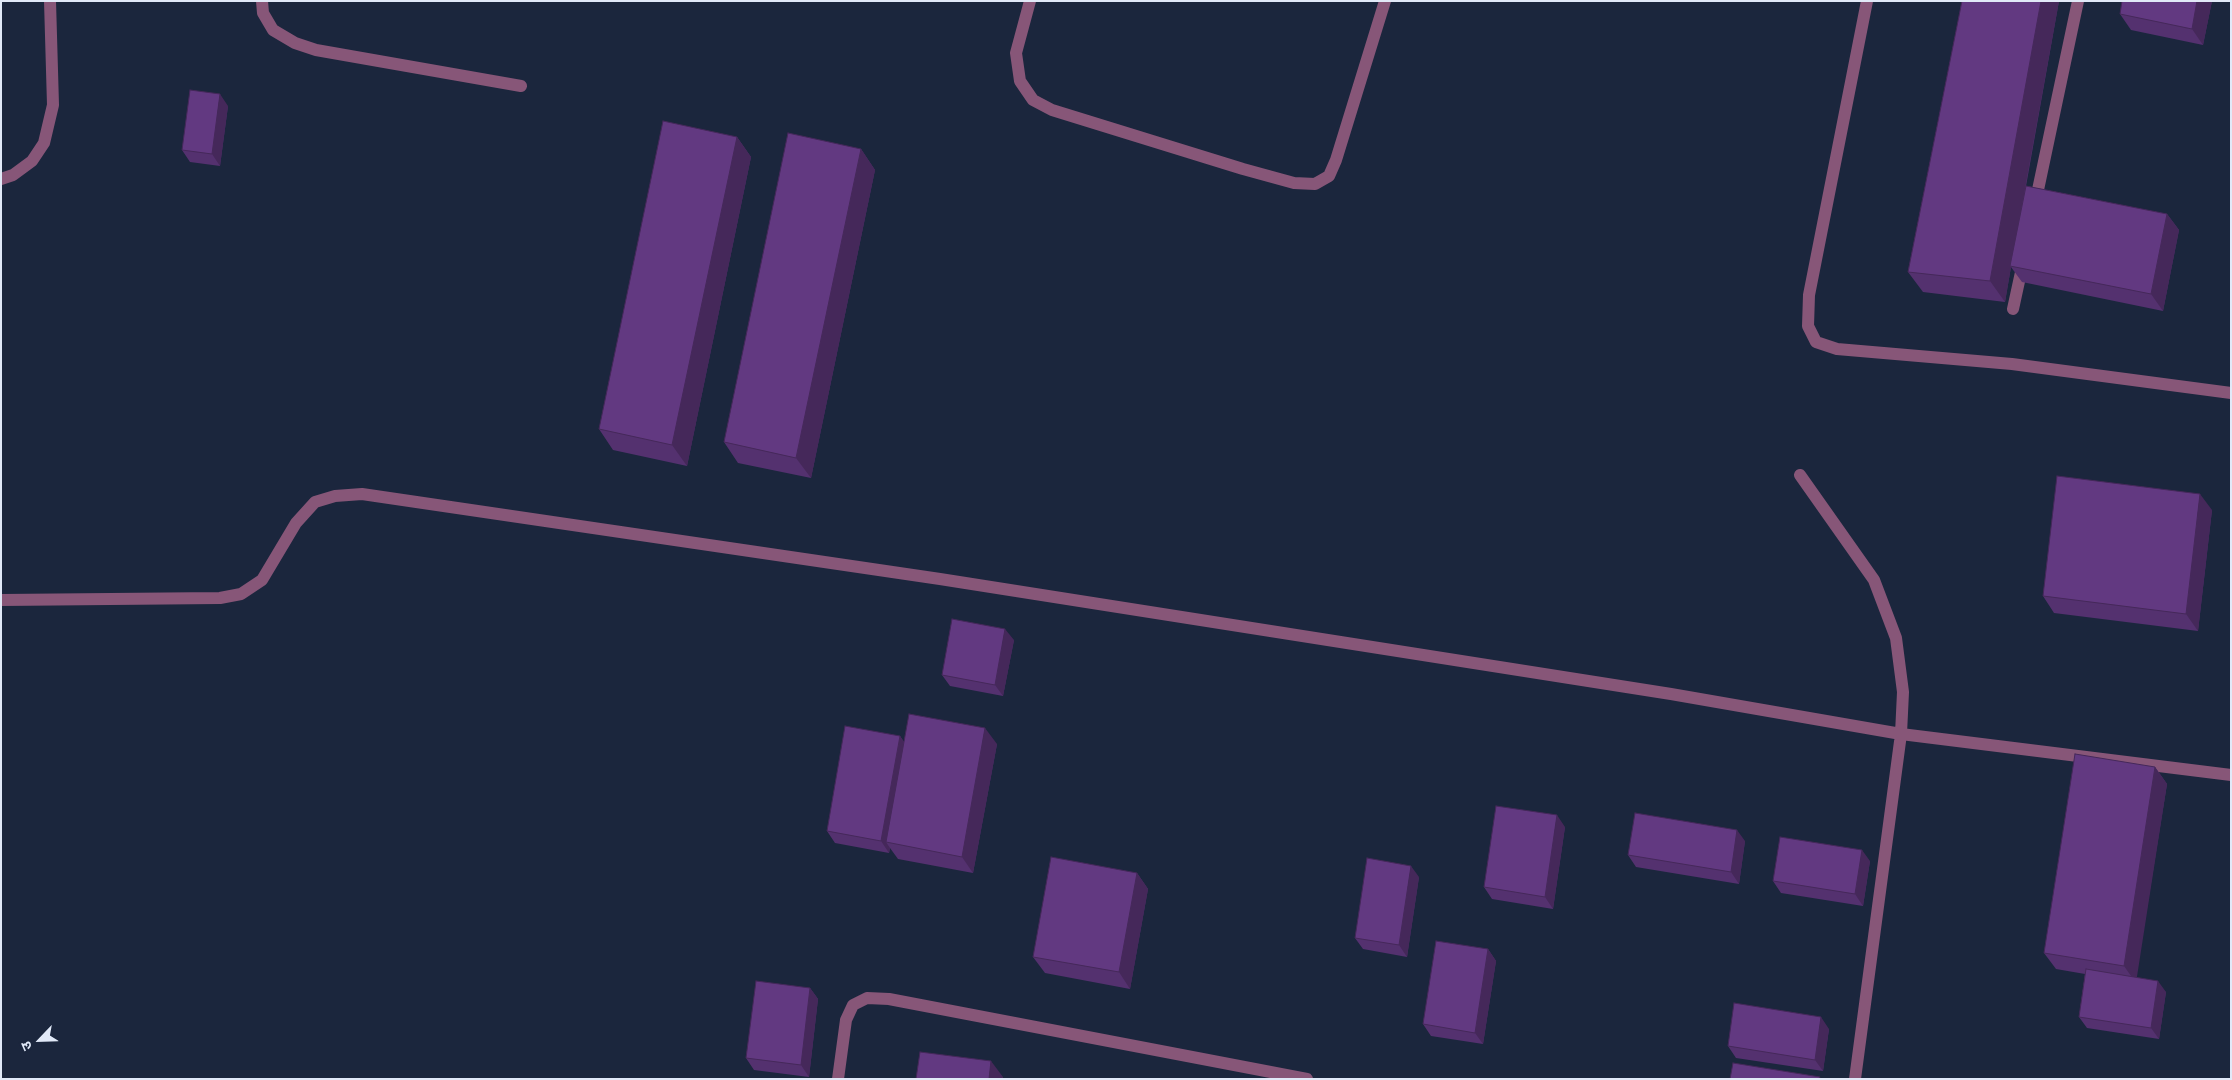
<!DOCTYPE html>
<html>
<head>
<meta charset="utf-8">
<style>
  body { margin:0 }
  #map { position:relative; width:2232px; height:1080px; overflow:hidden; background:#1b263d; font-family:Quicksand,"Noto Sans Devanagari",sans-serif }
  canvas { display:block }
  .frame { position:absolute; inset:0; border:2px solid #e1e9f8; pointer-events:none }
  .north { position:absolute; left:15px; top:1015px; width:50px; height:50px; -webkit-text-stroke:4px #1b263d; paint-order:stroke; rotate:246deg; font-size:14px; font-weight:700; line-height:20px; text-align:center; color:#e1e9f8 }
  .north::after { content:''; display:block; margin:auto; width:18px; height:22px; background:#e1e9f8; clip-path:polygon(50% 0,100% 100%,50% 72%,0 100%) }
</style>
</head>
<body>
<div id="map">
<canvas width="2232" height="1080"></canvas>
<div class="frame"></div>
<div class="north">उ</div>
</div>
<script>
const c = document.querySelector('canvas').getContext('2d');
c.lineJoin = 'round';
const shape = rows => new Path2D(rows.map(r => 'M' + r).join(''));
function trace(path, color, width, dash) { c.strokeStyle = color; c.lineWidth = width; c.lineCap = dash ? 'butt' : 'round'; c.setLineDash(dash || []); c.stroke(path); }
function fillPath(path, color) { c.fillStyle = color; c.fill(path, 'evenodd'); }
trace(shape([
  [1030,1,1016,53,1020,81,1033,100,1052,110,1243,169,1294,183,1315,184,1329,176,1336,160,1385,1]
]), '#875678', 12);
trace(shape([
  [262,1,263,13,273,30,295,43,316,50,521,86],
  [1867,1,1809,295,1808,326,1816,342,1837,349,2012,364,2231,393],
  [1,179,13,175,32,161,44,143,53,105,50,1],
  [2035,204,2078,1],
  [2013,309,2023,263],
  [1800,475,1874,580,1896,638,1903,692,1901,734,1855,1079],
  [1,600,220,598,241,594,262,580,296,523,315,502,335,496,362,494,940,579,1671,694,1901,734,2231,775],
  [838,1079,846,1020,853,1005,867,998,889,999,1307,1079]
]), '#875678', 12);
fillPath(shape([
  [1962,1,2059,1,2026,186,2167,214,2179,230,2163,311,2022,282,2011,267,2005,302,1923,292,1908,272],
  [2212,1,2203,45,2131,30,2120,14],
  [228,106,220,166,190,162,182,150],
  [737,137,751,157,687,466,613,450,599,429],
  [861,149,875,170,811,478,738,463,724,442],
  [2212,510,2198,631,2054,613,2043,596],
  [1014,640,1003,696,950,686,942,675],
  [900,736,904,742,997,744,973,873,898,859,890,848,889,853,835,843,827,831],
  [2155,767,2167,784,2136,977,2166,992,2159,1039,2087,1028,2079,1017,2085,974,2056,969,2044,953],
  [1565,827,1553,909,1492,899,1484,887],
  [1745,841,1739,884,1636,867,1628,855],
  [1870,861,1863,906,1781,893,1773,881],
  [1137,873,1148,889,1130,989,1045,973,1033,957],
  [1419,877,1407,957,1363,949,1355,938],
  [1488,949,1496,961,1483,1044,1431,1036,1423,1024],
  [810,988,818,999,809,1077,754,1070,746,1058],
  [1829,1029,1823,1071,1736,1058,1728,1046]
]), '#54316f');
fillPath(shape([
  [2041,1,2059,1,2011,266,2010,266,2011,267,2005,302,1990,281],
  [2197,1,2212,1,2203,45,2192,29],
  [220,94,228,106,220,166,212,154],
  [737,137,751,157,687,466,672,445],
  [861,149,875,170,811,478,796,458],
  [2167,214,2179,230,2163,311,2151,294],
  [2200,494,2212,510,2198,631,2186,614],
  [1005,629,1014,640,1003,696,995,685],
  [985,728,997,744,973,873,962,857],
  [900,736,908,748,886,842,890,848,889,853,881,841],
  [2155,767,2167,784,2136,983,2124,966],
  [1557,815,1565,827,1553,909,1545,897],
  [1737,830,1745,841,1739,884,1731,872],
  [1862,850,1870,861,1863,906,1855,894],
  [1411,866,1419,877,1407,957,1399,945],
  [1137,873,1148,889,1130,989,1119,972],
  [1488,949,1496,961,1483,1044,1475,1033],
  [2158,981,2166,992,2159,1039,2151,1028],
  [810,988,818,999,809,1077,801,1065],
  [1821,1017,1829,1029,1823,1071,1815,1060],
  [991,1061,1003,1077,1003,1079,989,1079]
]), '#45285a');
const building = shape([
  [1962,1,2041,1,1990,281,1908,272,1962,1],
  [2122,1,2197,1,2192,29,2120,14,2122,1],
  [190,90,220,94,212,154,182,150,190,90],
  [663,121,737,137,672,445,599,429,663,121],
  [788,133,861,149,796,458,724,442,788,133],
  [2026,186,2167,214,2151,294,2010,266,2026,186],
  [2057,476,2200,494,2186,614,2043,596,2057,476],
  [952,619,1005,629,995,685,942,675,952,619],
  [909,714,985,728,962,857,886,842,909,714],
  [845,726,900,736,881,841,827,831,845,726],
  [2075,754,2155,767,2124,966,2044,953,2075,754],
  [1496,806,1557,815,1545,897,1484,887,1496,806],
  [1635,813,1737,830,1731,872,1628,855,1635,813],
  [1780,837,1862,850,1855,894,1773,881,1780,837],
  [1051,857,1137,873,1119,972,1033,957,1051,857],
  [1367,858,1411,866,1399,945,1355,938,1367,858],
  [1436,941,1488,949,1475,1033,1423,1024,1436,941],
  [2086,969,2158,981,2151,1028,2079,1017,2086,969],
  [756,981,810,988,801,1065,746,1058,756,981],
  [1734,1003,1821,1017,1815,1060,1728,1046,1734,1003],
  [920,1052,991,1061,989,1079,916,1079,920,1052],
  [1733,1063,1820,1077,1819,1079,1730,1079,1733,1063]
]);
fillPath(building, '#623981');
trace(building, '#45285a', 1);
</script>
</body>
</html>
